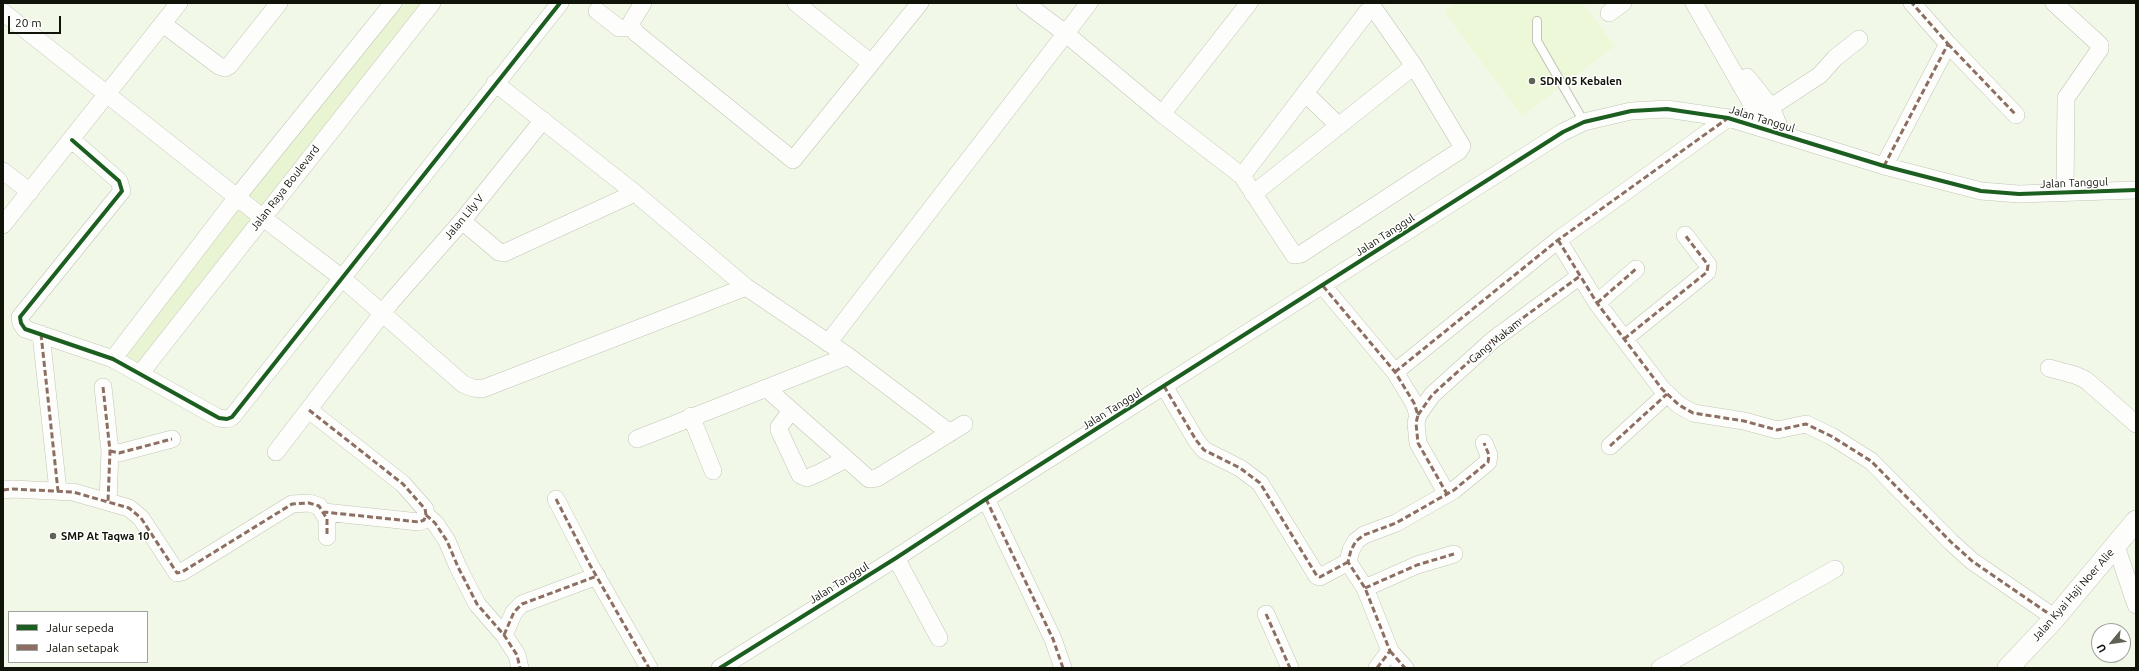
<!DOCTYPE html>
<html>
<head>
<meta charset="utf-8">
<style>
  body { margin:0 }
  #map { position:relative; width:2139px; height:671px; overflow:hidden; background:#f2f8e7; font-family:Ubuntu,sans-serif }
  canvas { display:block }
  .frame { position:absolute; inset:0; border:4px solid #101307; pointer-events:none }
  .legend { position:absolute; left:8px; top:611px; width:140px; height:52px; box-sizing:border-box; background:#fff; border:1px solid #9fa19c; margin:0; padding:5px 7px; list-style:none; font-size:12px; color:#101307 }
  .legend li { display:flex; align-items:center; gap:8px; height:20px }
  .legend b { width:20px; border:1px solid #9fa19c }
  .north { position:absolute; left:2091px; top:623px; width:40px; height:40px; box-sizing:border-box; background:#fff; border:1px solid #9fa19c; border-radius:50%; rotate:241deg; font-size:11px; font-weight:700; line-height:16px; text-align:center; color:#101307 }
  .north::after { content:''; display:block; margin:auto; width:14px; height:18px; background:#5f6355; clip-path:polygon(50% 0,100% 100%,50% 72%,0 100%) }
  .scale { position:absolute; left:8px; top:16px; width:53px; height:18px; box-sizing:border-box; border:2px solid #101307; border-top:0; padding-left:5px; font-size:12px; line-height:14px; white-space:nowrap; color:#101307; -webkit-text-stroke:3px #fff; paint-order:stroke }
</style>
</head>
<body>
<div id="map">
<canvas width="2139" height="671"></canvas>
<div class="frame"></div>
<ul class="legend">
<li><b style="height:5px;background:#1b5e20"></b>Jalur sepeda</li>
<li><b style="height:5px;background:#8d6e63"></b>Jalan setapak</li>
</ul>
<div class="north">U</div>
<div class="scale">20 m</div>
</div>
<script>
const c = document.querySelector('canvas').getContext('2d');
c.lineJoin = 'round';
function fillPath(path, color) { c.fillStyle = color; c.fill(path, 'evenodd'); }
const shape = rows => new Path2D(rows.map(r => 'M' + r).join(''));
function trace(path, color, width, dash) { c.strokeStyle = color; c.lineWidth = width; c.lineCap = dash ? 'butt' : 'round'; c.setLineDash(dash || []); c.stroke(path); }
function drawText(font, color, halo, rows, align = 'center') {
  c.font = font + ' Ubuntu,sans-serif'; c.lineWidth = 3; c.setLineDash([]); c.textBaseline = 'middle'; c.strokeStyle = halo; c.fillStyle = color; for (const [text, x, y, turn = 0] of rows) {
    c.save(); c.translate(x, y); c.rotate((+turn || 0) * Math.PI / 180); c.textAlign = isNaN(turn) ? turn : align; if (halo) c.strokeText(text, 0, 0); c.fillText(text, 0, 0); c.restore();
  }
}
fillPath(shape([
  [1456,3,1583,3,1615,46,1522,116,1444,12]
]), '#edf8d8');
fillPath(shape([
  [393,3,433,3,140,374,113,359]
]), '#e9f4d3');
const service = shape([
  [1537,21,1537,41,1584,122]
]);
const minor = shape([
  [643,3,632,21,632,27,636,33,793,160,920,3],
  [796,3,871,63],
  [1025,3,1065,33,1162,114,1242,176,1294,255,1301,254,1459,151,1462,146,1414,66,1375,10,1371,9,1367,12,1242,176],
  [1694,3,1766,129],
  [2054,3,2100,45,2100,49,2066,98,2065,192],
  [597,11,619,28,632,27],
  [3,12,262,217,342,278,463,384,473,388,482,389,746,287],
  [1609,13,1623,3],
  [163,24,219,66,225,68,229,66,279,3],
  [1948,44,2016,115],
  [1747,77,1771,107,1782,134],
  [495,83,635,193,746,287,848,356,950,433],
  [1305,93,1339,126],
  [1771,107,1820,75,1835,58,1859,39],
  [1162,114,1249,3],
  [72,140,119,181,122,191,20,317,21,323,25,329,113,359,219,418,227,419,232,417,560,3],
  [1884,166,1948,44,1912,3],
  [3,171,30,192],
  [1253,194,1414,66],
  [462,221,499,252,504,253,635,193],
  [3,225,179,3],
  [1558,240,1597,303,1662,389,1679,405,1693,413,1744,421,1777,430,1806,424,1831,436,1871,461,1951,542,1972,561,2055,618],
  [1323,286,1395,372,1414,403,1418,415,1416,423,1418,443,1447,494],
  [1597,303,1636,269],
  [41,334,58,491],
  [1624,339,1707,272,1708,265,1685,235],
  [828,343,1089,3],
  [113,359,237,197,393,3],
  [2049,368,2075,375,2086,380,2136,424],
  [1395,372,1558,240,1728,118],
  [140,374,432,3],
  [1164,386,1196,440,1204,450,1240,468,1260,483,1317,576,1320,577,1348,562],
  [103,387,110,451,108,502],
  [766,388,869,479,877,478,964,424],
  [309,410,403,484,425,509,426,515,424,520,419,522,324,512],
  [791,411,779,427,779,430,800,475,807,478,819,473,846,459],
  [1418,415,1432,395,1494,339,1580,276],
  [691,416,713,471],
  [637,439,848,356],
  [1610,446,1667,394],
  [110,451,119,453,172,439],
  [276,452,391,302,462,221,543,120],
  [3,490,12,489,73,492,129,508,141,518,177,573,182,572,292,504,309,503,319,506,327,519,327,537],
  [556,499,590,565,649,668],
  [986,499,1053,639,1063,668],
  [426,515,435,523,447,541,458,567,477,604,504,635,517,655,520,668],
  [2116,546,2136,605],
  [896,558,939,638],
  [1365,588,1417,565,1454,554],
  [1266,614,1290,668],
  [504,635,514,612,522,604,597,576],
  [1390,651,1405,668],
  [720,668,896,558,986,499,1563,132,1584,122,1631,111,1667,109,1728,118,1884,166,1981,191,2019,194,2136,190],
  [1377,668,1390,651,1365,588,1348,562,1351,550,1356,541,1364,535,1396,523,1454,490,1488,462,1489,455,1484,443],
  [1660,668,1835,569]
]);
const tertiary = shape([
  [2008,668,2055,618,2136,521]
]);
trace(service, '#c0c5b7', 10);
trace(minor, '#c0c5b7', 18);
trace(tertiary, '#c0c5b7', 22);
trace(service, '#fdfefb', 8);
trace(minor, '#fdfefb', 17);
trace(tertiary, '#fdfefb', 21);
trace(shape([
  [1948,44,2016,115],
  [1884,166,1948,44,1912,3],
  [1558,240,1597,303,1662,389,1679,405,1693,413,1744,421,1777,430,1806,424,1831,436,1871,461,1951,542,1972,561,2055,618],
  [1323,286,1395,372,1414,403,1418,415,1416,423,1418,443,1447,494],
  [1597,303,1636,269],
  [41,334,58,491],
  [1624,339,1707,272,1708,265,1685,235],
  [1395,372,1558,240,1728,118],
  [1164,386,1196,440,1204,450,1240,468,1260,483,1317,576,1320,577,1348,562],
  [103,387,110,451,108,502],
  [309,410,403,484,425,509,426,515,424,520,419,522,324,512],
  [1418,415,1432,395,1494,339,1580,276],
  [1610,446,1667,394],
  [110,451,119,453,172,439],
  [3,490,12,489,73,492,129,508,141,518,177,573,182,572,292,504,309,503,319,506,327,519,327,537],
  [556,499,590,565,649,668],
  [986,499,1053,639,1063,668],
  [426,515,435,523,447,541,458,567,477,604,504,635,517,655,520,668],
  [1365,588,1417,565,1454,554],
  [1266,614,1290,668],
  [504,635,514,612,522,604,597,576],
  [1390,651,1405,668],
  [1377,668,1390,651,1365,588,1348,562,1351,550,1356,541,1364,535,1396,523,1454,490,1488,462,1489,455,1484,443]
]), '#8d6e63', 3, [6, 3]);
trace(shape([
  [72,140,119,181,122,191,20,317,21,323,25,329,113,359,219,418,227,419,232,417,560,3],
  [720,668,896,558,986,499,1563,132,1584,122,1631,111,1667,109,1728,118,1884,166,1981,191,2019,194,2136,190]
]), '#1b5e20', 4);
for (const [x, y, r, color] of [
  [1532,81,4,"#5f6355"],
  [53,536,4,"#5f6355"]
]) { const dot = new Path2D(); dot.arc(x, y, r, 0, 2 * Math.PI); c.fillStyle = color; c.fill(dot); trace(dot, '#fff', 1.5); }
drawText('bold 11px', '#101307', '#fff', [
  ["SDN 05 Kebalen",1540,81],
  ["SMP At Taqwa 10",61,536]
], 'left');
drawText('11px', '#101307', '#fff', [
  ["Jalan Tanggul",1762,119,17],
  ["Jalan Tanggul",2074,183,-2],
  ["Jalan Raya Boulevard",285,188,-52],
  ["Jalan Lily V",464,217,-50],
  ["Jalan Tanggul",1385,235,-33],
  ["Gang Makam",1495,341,-39],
  ["Jalan Tanggul",1112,409,-32],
  ["Jalan Tanggul",839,583,-32],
  ["Jalan Kyai Haji Noer Alie",2073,595,-49]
]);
</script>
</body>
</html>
